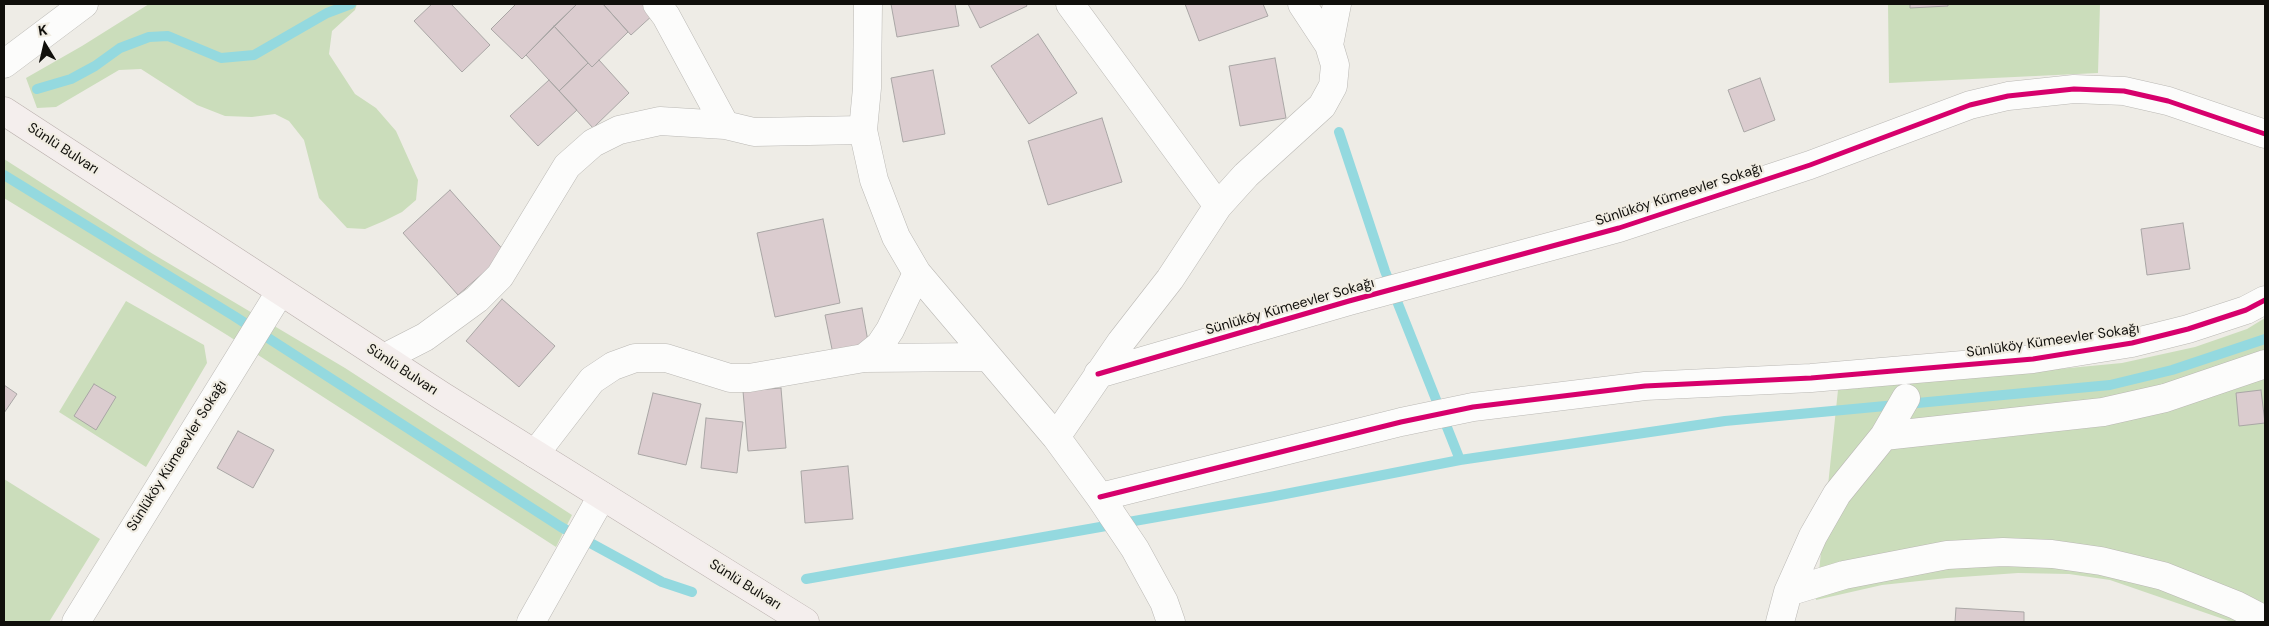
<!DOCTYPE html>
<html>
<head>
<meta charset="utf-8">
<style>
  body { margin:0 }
  #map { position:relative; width:2269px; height:626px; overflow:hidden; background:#eeece6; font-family:"DM Sans",sans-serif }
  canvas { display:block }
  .frame { position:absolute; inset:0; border:5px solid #100f0b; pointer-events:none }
  .north { position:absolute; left:20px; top:20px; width:50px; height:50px; -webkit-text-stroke:4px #f1ede3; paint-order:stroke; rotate:351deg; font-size:14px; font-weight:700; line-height:20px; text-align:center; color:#100f0b }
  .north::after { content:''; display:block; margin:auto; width:18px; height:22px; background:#100f0b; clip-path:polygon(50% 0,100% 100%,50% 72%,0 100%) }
</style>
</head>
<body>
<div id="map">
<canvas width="2269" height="626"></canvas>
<div class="frame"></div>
<div class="north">K</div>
</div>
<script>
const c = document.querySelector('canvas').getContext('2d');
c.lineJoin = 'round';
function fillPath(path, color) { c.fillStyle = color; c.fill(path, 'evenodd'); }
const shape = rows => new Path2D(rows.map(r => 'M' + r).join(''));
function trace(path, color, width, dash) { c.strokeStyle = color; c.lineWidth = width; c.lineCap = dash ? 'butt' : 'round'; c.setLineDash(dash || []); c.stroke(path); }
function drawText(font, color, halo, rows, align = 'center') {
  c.font = font + ' "DM Sans",sans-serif'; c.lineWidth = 4.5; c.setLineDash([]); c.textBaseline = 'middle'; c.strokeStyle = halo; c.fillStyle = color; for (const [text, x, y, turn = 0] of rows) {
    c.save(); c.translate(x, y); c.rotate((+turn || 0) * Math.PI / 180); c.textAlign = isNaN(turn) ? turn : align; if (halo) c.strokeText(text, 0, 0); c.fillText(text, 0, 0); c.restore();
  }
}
fillPath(shape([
  [149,4,357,4,355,10,332,31,329,54,355,94,376,108,396,131,418,180,416,200,402,212,384,221,365,229,347,228,319,198,304,140,289,121,275,114,252,117,225,116,197,105,141,69,119,70,56,107,37,108,26,78,82,46],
  [1888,4,2100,4,2098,73,1889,83],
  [4,159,153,254,345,368,572,515,556,547,227,335,4,198],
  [126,301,204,345,207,363,146,467,59,412],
  [2265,318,2265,622,2232,622,2110,580,2069,574,2018,573,1947,578,1882,585,1816,600,1838,390,2122,363,2195,347,2247,329],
  [4,479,100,539,49,622,4,622]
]), '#cbddbb');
trace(shape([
  [37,89,71,79,95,66,120,48,149,37,168,36,221,58,254,55,327,13,351,4],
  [1339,132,1385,271,1460,460],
  [4,175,234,316,561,527,662,582,692,592],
  [806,579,1270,497,1460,460,1725,421,2110,385,2172,370,2265,339]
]), '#94d9df', 10);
const building = shape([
  [432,4,451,4,490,45,462,72,414,21,432,4],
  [516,4,577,4,522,59,491,29,516,4],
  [577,4,603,4,628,32,592,67,554,26,577,4],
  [603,4,644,4,654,14,631,35,603,4],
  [891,4,955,4,959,26,897,37,891,4],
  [968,4,1026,4,1027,6,980,28,968,4],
  [1185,4,1263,4,1268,16,1199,41,1185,4],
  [1910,4,1948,4,1948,6,1910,8,1910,4],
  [554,26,588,63,559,91,526,55,554,26],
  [1038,34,1077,93,1029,124,991,66,1038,34],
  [1275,58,1286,118,1240,126,1229,66,1275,58],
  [599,60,629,93,593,128,559,91,588,63,592,67,599,60],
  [933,70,945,134,903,142,891,78,933,70],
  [1760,78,1775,120,1744,132,1728,90,1760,78],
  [549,80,577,110,538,146,510,116,549,80],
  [1102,118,1122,182,1048,205,1028,141,1102,118],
  [450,190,506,253,458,295,403,233,450,190],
  [823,219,840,303,775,317,757,233,823,219],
  [2183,223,2190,269,2147,275,2141,229,2183,223],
  [502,299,555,346,519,387,466,341,502,299],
  [862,308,869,347,833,354,825,315,862,308],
  [94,384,116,397,96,430,74,416,94,384],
  [4,385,17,394,4,413,4,385],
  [781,388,786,448,748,451,743,391,781,388],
  [2261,390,2265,423,2239,426,2236,393,2261,390],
  [653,393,701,404,686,465,638,454,653,393],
  [706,418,743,422,737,473,701,468,706,418],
  [238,431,274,450,253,488,217,468,238,431],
  [848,466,853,519,805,523,801,471,848,466],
  [1956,608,2024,612,2024,622,1955,622,1956,608]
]);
fillPath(building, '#dbcccf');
trace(building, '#a9a6a5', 1);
const minor = shape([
  [657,4,666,16,725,125],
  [868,4,867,88,863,130,874,180,896,237,917,273,1056,437,1100,497,1135,549,1164,602,1171,622],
  [1070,4,1218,206],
  [1329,45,1337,4],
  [4,64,84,4],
  [384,358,425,337,477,299,500,276,567,166,593,143,619,130,660,121,725,125,754,132,863,130],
  [864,358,987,357],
  [1098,374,1349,301,1619,228,1810,165,1970,105,2008,96,2074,89,2124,91,2168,101,2265,134],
  [1884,436,2103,412,2165,398,2265,364],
  [1056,437,1121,342,1170,279,1218,206,1246,175,1322,106,1333,86,1335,65,1329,45,1302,4],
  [535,454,592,380,613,366,635,358,666,358,730,378,749,378,864,358,880,345,890,330,917,273],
  [1100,497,1401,422,1473,407,1645,386,1811,378,2033,359,2132,343,2188,329,2246,310,2265,300],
  [1788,592,1844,575,1947,555,2003,552,2052,554,2101,561,2163,576,2236,605,2265,620],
  [76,622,280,292],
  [531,622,602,496],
  [1780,622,1788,592,1813,536,1837,494,1884,436,1906,398]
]);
const major = shape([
  [4,111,442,396,805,622]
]);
trace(minor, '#bab8b4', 29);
trace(major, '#bab0ad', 29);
trace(minor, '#fcfcfb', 28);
trace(major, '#f4eeed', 28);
trace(shape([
  [1098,374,1349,301,1619,228,1810,165,1970,105,2008,96,2074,89,2124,91,2168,101,2265,134],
  [1100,497,1401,422,1473,407,1645,386,1811,378,2033,359,2132,343,2188,329,2246,310,2265,300]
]), '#d6006c', 5);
drawText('14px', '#100f0b', '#f1ede3', [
  ["Sünlü Bulvarı",63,149,33],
  ["Sünlüköy Kümeevler Sokağı",1679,195,-18],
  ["Sünlüköy Kümeevler Sokağı",1290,307,-16],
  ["Sünlüköy Kümeevler Sokağı",2053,341,-8],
  ["Sünlü Bulvarı",402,370,33],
  ["Sünlüköy Kümeevler Sokağı",177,456,-58],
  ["Sünlü Bulvarı",745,585,32]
]);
</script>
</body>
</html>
